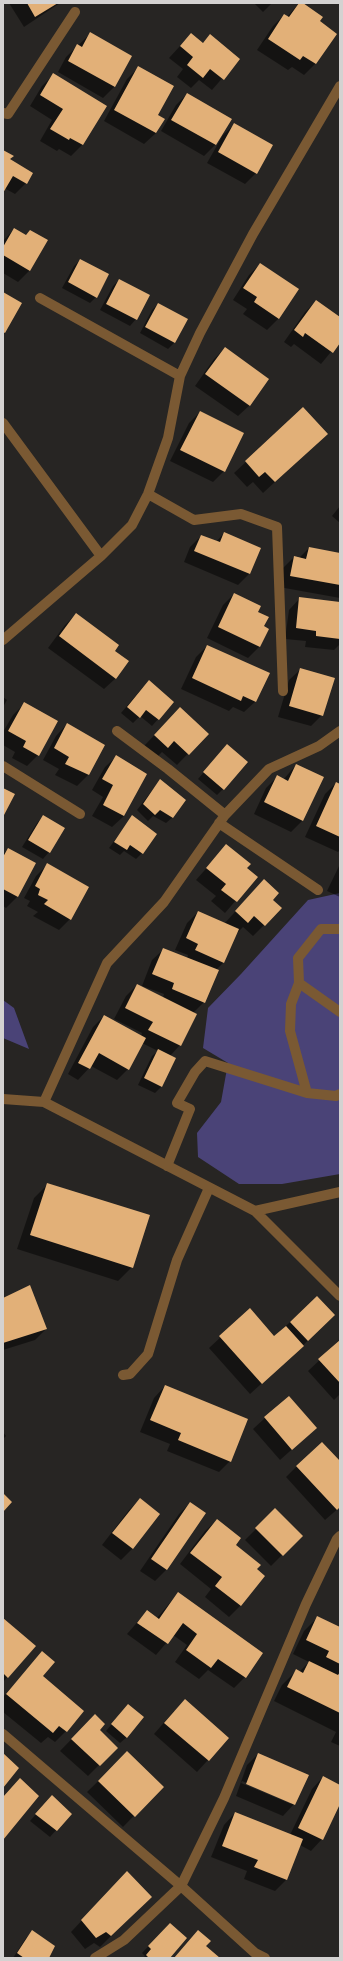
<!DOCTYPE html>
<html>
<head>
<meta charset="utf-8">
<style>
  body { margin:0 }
  #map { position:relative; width:343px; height:1961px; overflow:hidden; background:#272523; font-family:"Noto Sans",sans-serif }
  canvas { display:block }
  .frame { position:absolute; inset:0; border:4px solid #d4d2d1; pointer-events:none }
</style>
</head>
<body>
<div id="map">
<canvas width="343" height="1961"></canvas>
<div class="frame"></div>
</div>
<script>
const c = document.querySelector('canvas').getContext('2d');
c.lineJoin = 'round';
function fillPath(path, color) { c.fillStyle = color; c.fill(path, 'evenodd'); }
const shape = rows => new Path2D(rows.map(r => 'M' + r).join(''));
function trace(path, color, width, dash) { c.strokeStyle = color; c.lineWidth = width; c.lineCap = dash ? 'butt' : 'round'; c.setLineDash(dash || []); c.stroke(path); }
fillPath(shape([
  [340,893,340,1174,282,1184,239,1184,198,1157,197,1133,221,1102,228,1063,203,1048,208,1008,241,974,308,900],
  [3,1000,14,1008,29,1049,3,1038]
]), '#4a4377');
fillPath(shape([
  [9,3,60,3,24,27],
  [254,3,272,3,263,12],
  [299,3,302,3,318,21,315,64,304,75,292,67,288,70,257,50,273,26,284,15,287,17],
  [90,34,131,57,114,87,103,98,58,72,66,57],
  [191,34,202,44,210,36,239,59,212,90,199,80,191,88,177,77,183,69,169,58],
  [139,67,156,133,144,144,104,121,127,79],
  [53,75,105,106,82,145,71,156,59,149,57,151,40,141,52,120,30,106,42,86],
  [187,94,231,120,215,145,204,156,161,131,176,105],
  [235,124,256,173,245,184,207,163,223,135],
  [3,151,26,183,15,194,4,188,3,191],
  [14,229,25,236,30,231,47,241,29,271,18,282,3,273,3,241],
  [80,260,96,297,90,303,62,288,74,266],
  [260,264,298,290,278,319,267,330,243,314,247,309,233,300,249,275],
  [119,280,136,319,130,326,100,310,113,286],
  [316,301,340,318,340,341,321,364,294,344,291,347,284,342,305,312],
  [158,304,187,319,174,343,168,349,140,333,152,310],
  [225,348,250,405,238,416,195,386,214,359],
  [303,409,315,445,263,493,253,482,247,487,234,473],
  [200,412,224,471,213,482,170,461,189,423],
  [340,506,340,523,332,516],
  [224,533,260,548,249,574,238,585,184,562,190,547,201,536,216,542],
  [309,548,340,554,340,598,279,587,283,568,294,557,299,558],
  [234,594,256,612,263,627,268,629,259,647,248,658,207,638,223,605],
  [300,598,340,603,340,644,334,650,305,647,306,641,285,639,289,610],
  [76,614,114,651,116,678,104,689,48,648,65,625],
  [207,646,256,701,244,712,233,707,229,711,181,689,196,657],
  [301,669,322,715,311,726,278,717,289,680],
  [143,687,173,702,152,726,140,716,133,723,121,713],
  [3,697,7,700,3,707],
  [24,704,38,755,27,766,12,758,15,752,3,745,3,732,13,715],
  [169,720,207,734,177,765,162,752,156,758,144,746],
  [67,724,104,745,88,775,77,786,55,775,59,769,43,760,56,736],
  [221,752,223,789,217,795,198,779],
  [117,756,124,816,112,827,92,816,103,797,92,790,105,767],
  [296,765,302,821,291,832,254,814,266,788,277,777,283,780],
  [160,780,173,817,166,823,153,816,148,821,137,810],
  [336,783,340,785,340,850,338,852,305,837,325,794],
  [43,816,63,828,49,852,43,859,22,847,37,823],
  [132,817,142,853,136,859,124,851,120,855,109,848],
  [226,846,246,868,256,877,225,913,211,901,216,896,196,880],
  [8,849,35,863,17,897,6,908,3,906,3,854],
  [48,864,70,919,59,930,33,916,38,912,27,906,30,901,24,898,36,876],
  [340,864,340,897,327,891],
  [253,892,271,900,264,925,253,936,243,927,236,934,223,963,216,970,204,1002,193,1013,180,1045,170,1056,175,1058,161,1087,155,1093,138,1085,152,1056,158,1051,142,1043,128,1069,117,1080,91,1066,78,1080,68,1074,93,1027,104,1016,141,1036,142,1033,114,1019,126,996,137,985,163,998,164,994,142,986,152,960,164,949,187,958,188,955,175,950,187,923,198,912,224,924],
  [48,1184,132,1267,118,1281,17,1249,34,1198],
  [317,1297,334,1315,291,1357,250,1394,209,1348,250,1310,274,1337],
  [3,1299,46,1329,35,1340,3,1350],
  [340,1341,340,1394,334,1400,308,1371],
  [165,1386,230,1461,219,1472,167,1451,170,1444,140,1432,154,1398],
  [265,1418,316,1428,280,1460,253,1429],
  [3,1432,6,1436,3,1439],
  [340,1463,340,1507,325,1520,286,1477,297,1466],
  [140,1499,159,1514,132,1549,121,1560,102,1545,129,1510],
  [190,1503,205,1513,166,1570,155,1581,140,1571,179,1514],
  [275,1510,301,1536,271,1566,245,1540],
  [217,1520,235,1545,256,1569,240,1606,229,1617,205,1597,211,1589,180,1564,205,1531],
  [178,1593,262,1653,245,1677,234,1688,208,1670,199,1679,175,1662,187,1645,173,1635,156,1655,127,1634,147,1611,157,1618],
  [318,1617,340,1628,340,1746,331,1742,336,1732,274,1701,282,1685,296,1671,299,1672,309,1662,293,1654,304,1631],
  [3,1619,35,1646,3,1682],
  [42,1653,41,1677,66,1731,55,1742,48,1737,41,1743,3,1712,3,1697],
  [174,1711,228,1738,197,1772,154,1734],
  [122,1712,127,1737,120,1743,106,1731],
  [95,1715,98,1730,116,1748,88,1776,60,1751],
  [127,1753,162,1787,123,1827,87,1792],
  [258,1754,294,1804,283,1816,236,1796,247,1765],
  [242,1781,291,1802,291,1804,241,1783],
  [323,1777,340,1786,340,1802,322,1839,311,1851,300,1845,286,1880,275,1891,244,1879,247,1871,211,1857,224,1825,235,1813,290,1835,312,1789],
  [52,1796,70,1814,50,1837,30,1821],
  [116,1884,150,1897,100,1947,94,1943,85,1949,71,1932],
  [164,1930,168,1958,143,1958,145,1956,142,1953],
  [32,1932,48,1958,13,1958,26,1938]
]), '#0007');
fillPath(shape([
  [27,3,58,3,35,17],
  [299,3,303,3,323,17,320,21,337,34,316,64,303,56,300,60,268,39,284,14,289,17],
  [90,32,132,56,115,87,68,61,77,44,82,47],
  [191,33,203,43,210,34,240,59,224,80,210,69,203,78,187,65,193,57,180,46],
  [138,66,174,86,158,115,165,119,156,133,114,110],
  [53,73,107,106,83,145,70,138,69,140,50,129,63,109,40,95],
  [187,93,232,119,216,145,171,120],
  [234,123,273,145,257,174,218,152],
  [3,150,14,156,10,159,33,173,27,184,13,176,3,193],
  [14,228,26,235,30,230,48,240,30,271,3,255,3,247],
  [80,259,109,274,97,298,68,282],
  [260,263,299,289,279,319,254,302,257,297,243,288],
  [119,279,150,295,137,320,106,304],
  [3,292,22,303,5,333,3,332],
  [316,300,340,317,340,343,333,353,305,333,303,337,294,330],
  [158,303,188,319,175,343,145,327],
  [225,347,269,379,250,406,205,374],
  [303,407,328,434,275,482,265,472,259,477,245,461],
  [200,411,244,433,225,472,180,450],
  [224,532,261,548,250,574,194,551,201,535,220,542],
  [309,547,340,553,340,585,290,576,294,556,306,559],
  [234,593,261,606,258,612,269,617,264,626,269,629,260,647,218,627],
  [299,597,340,602,340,639,316,636,316,631,296,628],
  [76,613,119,645,115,651,129,661,116,679,59,636],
  [207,645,270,673,256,702,243,696,241,701,192,678],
  [300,668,335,678,323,716,289,706],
  [149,680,174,702,159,720,146,710,140,718,127,707],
  [24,702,58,721,39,756,23,747,26,741,8,731],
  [180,707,209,734,189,755,174,741,168,748,154,735],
  [67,723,105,745,89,775,65,764,69,757,54,748],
  [227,744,248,762,224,790,203,772],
  [116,755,147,774,124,816,103,805,113,785,102,779],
  [296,764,324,777,303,821,264,802,277,775,288,781],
  [160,779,186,800,173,818,160,810,155,815,143,804],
  [336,782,340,784,340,837,316,826],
  [3,788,15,794,4,815,3,815],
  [43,815,65,828,50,853,28,840],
  [132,815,157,834,143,854,130,845,127,850,114,842],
  [226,844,251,864,247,868,258,877,237,902,221,890,226,884,206,868],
  [8,848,36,863,18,897,3,889,3,857],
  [47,863,89,887,71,920,44,904,48,900,38,895,40,889,35,886],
  [264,879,279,893,273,900,282,908,265,926,254,916,248,923,235,911],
  [198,911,239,929,224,963,195,950,198,944,186,938],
  [163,948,219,970,205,1003,172,989,174,983,152,974],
  [137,984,197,1014,181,1046,148,1030,153,1022,125,1008],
  [104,1015,146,1038,129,1070,99,1053,90,1069,78,1063],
  [158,1049,176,1058,162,1087,144,1078],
  [47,1183,150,1215,133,1268,30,1235],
  [30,1285,47,1329,3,1343,3,1298],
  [317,1296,335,1315,308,1341,290,1322],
  [250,1308,274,1336,286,1326,304,1346,262,1384,219,1336],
  [340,1340,340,1383,318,1359],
  [165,1385,248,1419,231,1462,178,1440,181,1433,150,1420],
  [289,1396,317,1428,292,1450,264,1417],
  [322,1442,340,1461,340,1507,337,1510,296,1466],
  [3,1493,12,1502,3,1512],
  [140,1498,160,1514,133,1549,112,1533],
  [190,1502,206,1513,167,1570,151,1559],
  [275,1508,303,1536,283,1556,255,1528],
  [217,1519,241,1538,236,1545,261,1565,257,1569,265,1576,241,1606,215,1586,222,1577,190,1553],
  [178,1592,263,1653,246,1678,218,1659,211,1668,186,1650,197,1634,183,1623,168,1644,137,1623,147,1610,159,1619],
  [317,1616,340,1627,340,1664,326,1657,329,1651,306,1640],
  [3,1618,36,1646,8,1678,3,1673],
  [42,1651,55,1662,43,1676,84,1711,67,1732,59,1726,53,1733,6,1694],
  [309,1661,338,1675,340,1672,340,1713,287,1687,296,1669,303,1673],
  [185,1699,229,1738,209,1761,164,1723],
  [128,1704,144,1717,127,1738,111,1724],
  [95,1714,105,1724,100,1730,118,1748,100,1766,71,1739],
  [127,1751,164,1787,135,1817,98,1781],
  [3,1753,19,1768,3,1788],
  [258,1753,309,1775,295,1805,246,1784],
  [323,1776,340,1785,340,1804,323,1840,298,1828],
  [20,1778,39,1796,3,1840,3,1797],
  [52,1795,72,1814,57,1831,35,1814],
  [235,1812,303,1839,287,1880,254,1867,258,1860,222,1846],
  [127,1871,152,1897,111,1936,106,1932,96,1938,81,1920],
  [170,1923,187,1938,170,1958,149,1958,146,1955,151,1949,148,1946],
  [32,1930,55,1946,49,1958,24,1958,17,1953],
  [198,1930,211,1941,206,1946,220,1958,174,1958]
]), '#e2b078');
trace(shape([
  [3,113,8,114,75,12],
  [40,298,180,376],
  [3,423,101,556],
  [148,494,194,520,241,514,277,527,283,691],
  [3,640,101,556,132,525,148,494,168,438,180,376,200,333,253,234,340,86],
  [117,731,168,769,225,815],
  [3,766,80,814],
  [219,823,318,890],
  [340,929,321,929,298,958,299,983,291,1004,290,1031,307,1093,336,1096,340,1094],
  [299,983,340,1012],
  [3,1099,44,1102,255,1211,340,1296],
  [44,1102,107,963,164,902,225,815,269,769,319,746,340,731],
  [167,1166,190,1109,177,1103,195,1072,205,1061,307,1093],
  [255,1211,340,1192],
  [123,1375,130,1374,148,1354,177,1260,209,1188],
  [3,1734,181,1886,255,1953,265,1958],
  [95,1958,124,1940,181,1886,224,1798,306,1604,337,1539,340,1536]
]), '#7a5933', 10);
</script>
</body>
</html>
